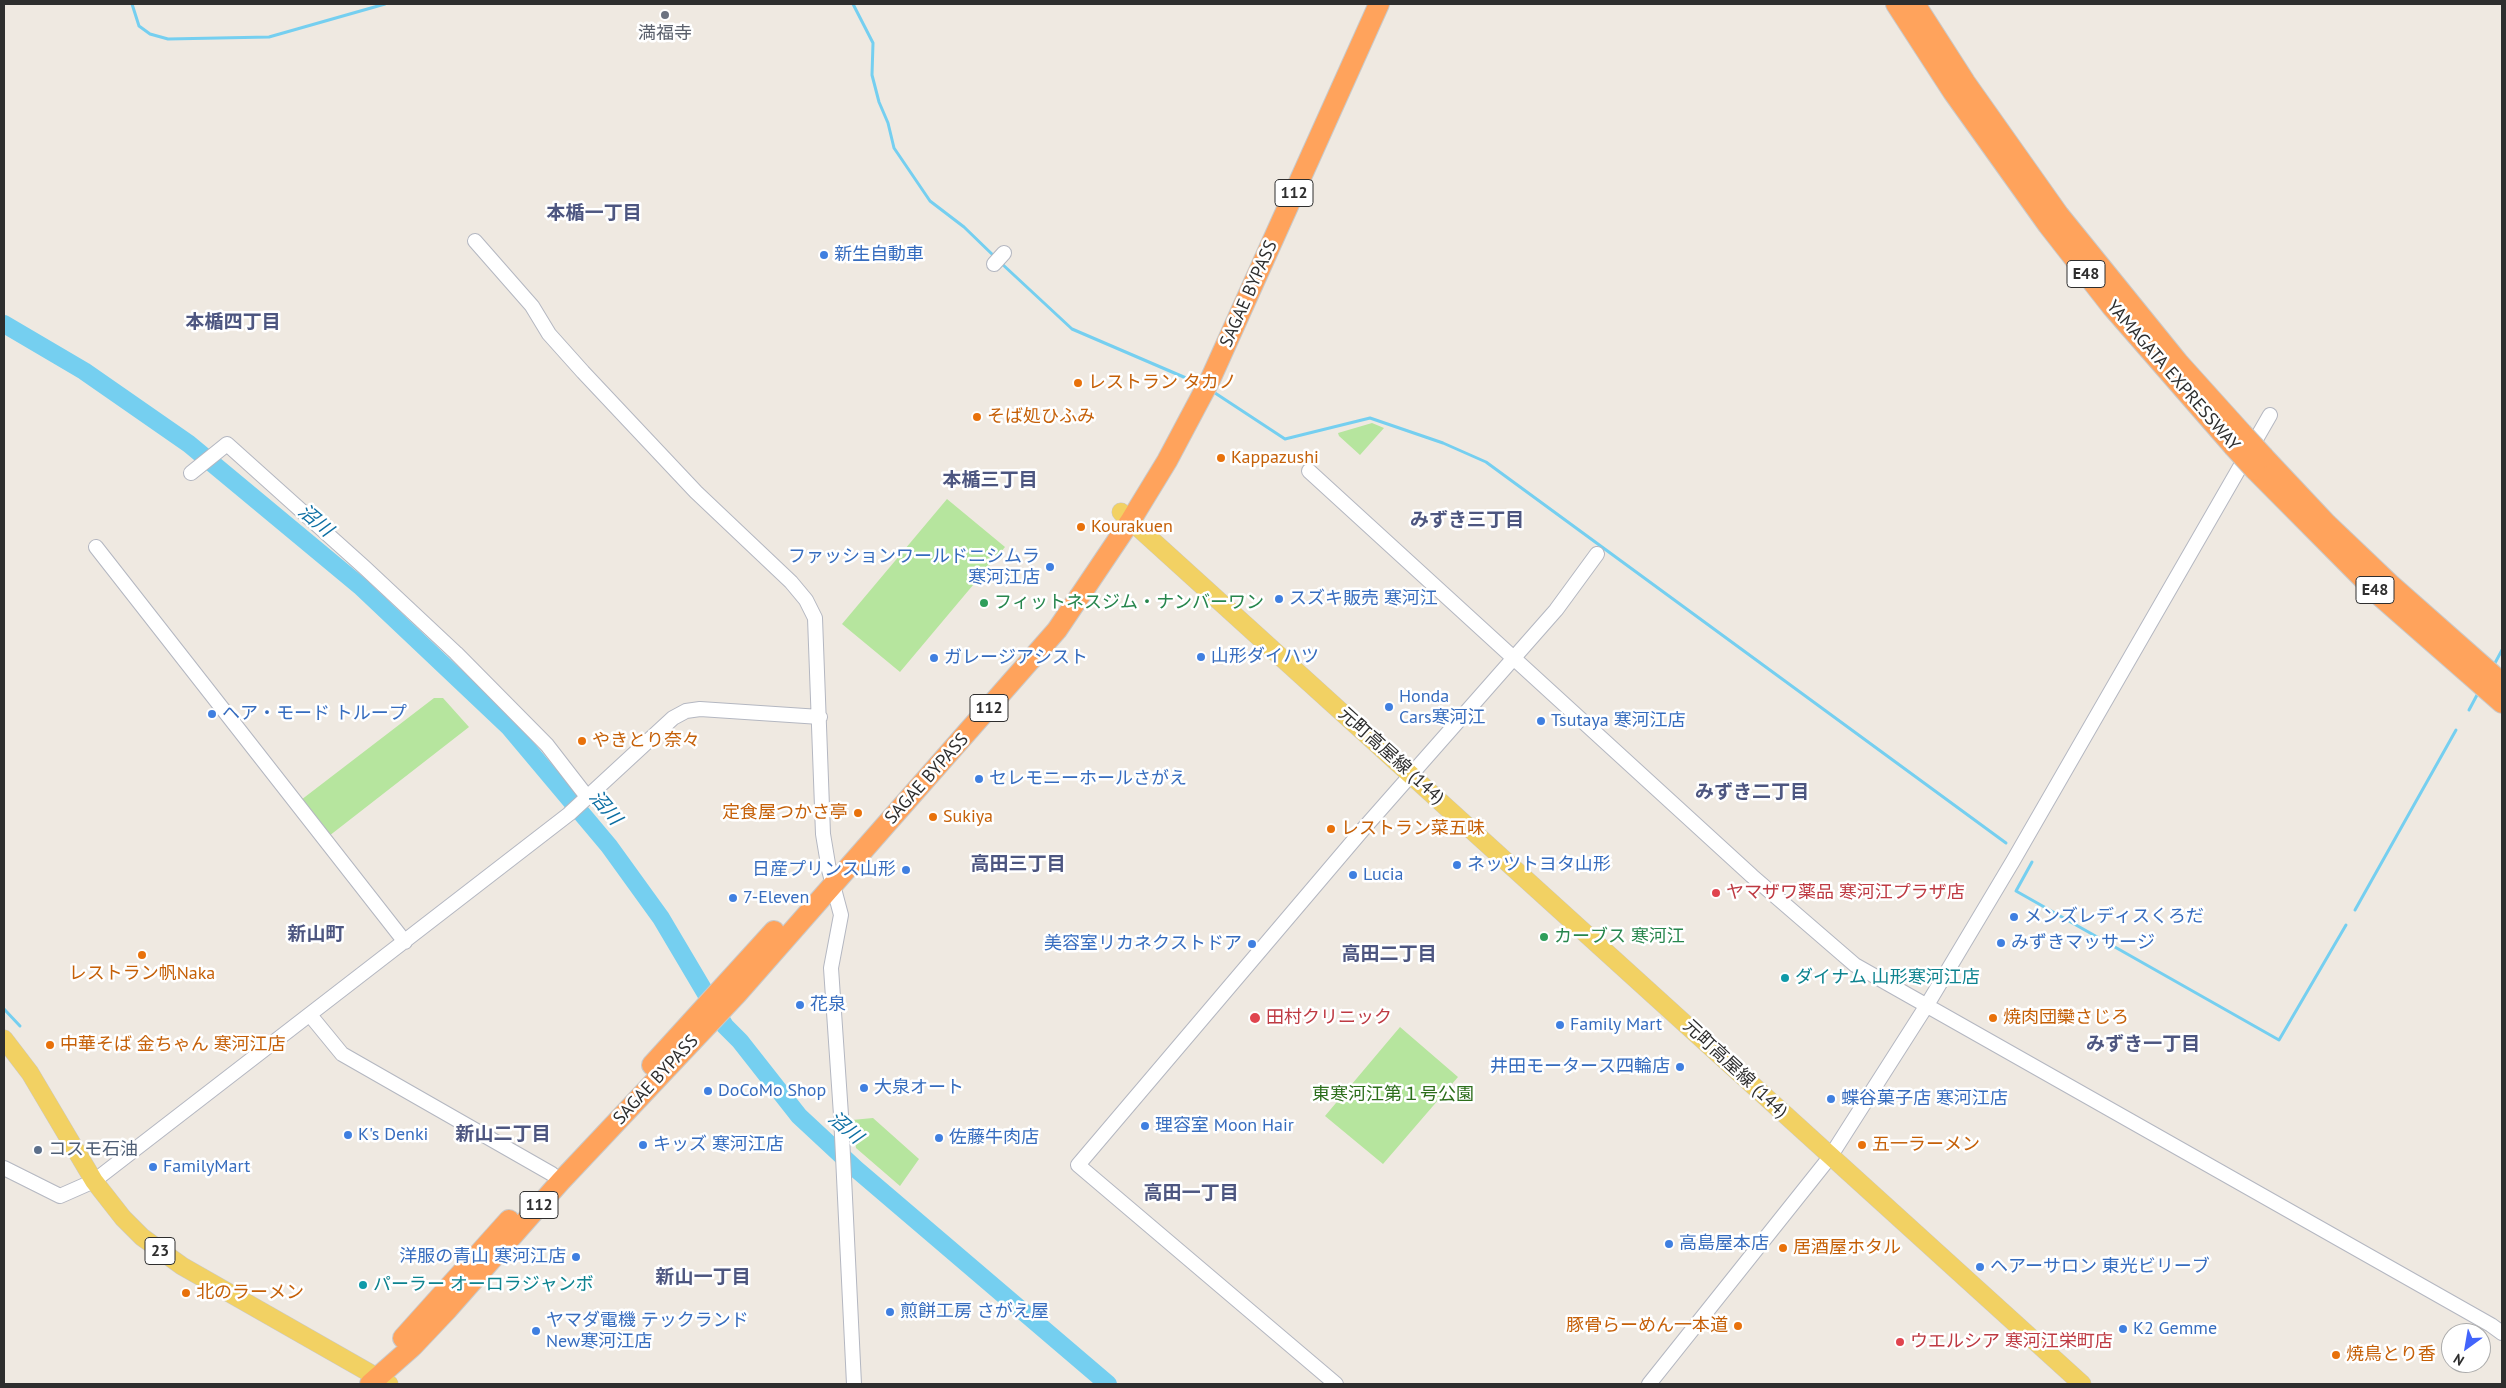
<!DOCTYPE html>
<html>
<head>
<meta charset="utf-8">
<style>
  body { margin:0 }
  #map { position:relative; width:2506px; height:1388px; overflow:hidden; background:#efe9e1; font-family:"PT Sans",sans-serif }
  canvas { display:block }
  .frame { position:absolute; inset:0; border:5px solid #2e2e2e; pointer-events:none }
  .north { position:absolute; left:2441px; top:1323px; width:50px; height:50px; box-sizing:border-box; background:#fff; border:1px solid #ababab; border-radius:50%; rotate:212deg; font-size:14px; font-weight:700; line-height:20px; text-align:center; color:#2e2e2e }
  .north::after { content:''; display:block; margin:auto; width:18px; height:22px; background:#4264fb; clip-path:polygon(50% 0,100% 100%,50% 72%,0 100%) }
</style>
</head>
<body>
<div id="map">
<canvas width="2506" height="1388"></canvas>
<div class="frame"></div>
<div class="north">N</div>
</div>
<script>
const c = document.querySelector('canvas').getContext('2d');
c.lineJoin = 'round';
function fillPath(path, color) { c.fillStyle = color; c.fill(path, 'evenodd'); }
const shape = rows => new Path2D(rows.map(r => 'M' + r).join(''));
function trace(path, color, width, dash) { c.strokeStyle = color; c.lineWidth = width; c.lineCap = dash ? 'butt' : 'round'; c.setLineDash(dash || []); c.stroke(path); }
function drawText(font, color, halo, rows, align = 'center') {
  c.font = font + ' "PT Sans","Noto Sans JP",sans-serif'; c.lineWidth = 5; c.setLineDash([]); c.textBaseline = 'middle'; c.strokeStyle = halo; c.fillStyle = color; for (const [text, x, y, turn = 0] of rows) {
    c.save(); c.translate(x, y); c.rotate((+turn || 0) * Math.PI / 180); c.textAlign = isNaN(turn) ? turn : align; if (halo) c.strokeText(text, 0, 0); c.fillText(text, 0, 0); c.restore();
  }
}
fillPath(shape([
  [1372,423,1384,428,1360,455,1339,436,1338,433],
  [947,499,1005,547,900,672,842,624],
  [434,698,443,698,469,727,329,836,301,800],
  [1400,1027,1458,1077,1383,1164,1325,1116],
  [873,1118,919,1159,900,1186,856,1148,852,1120]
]), '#b6e59e');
trace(shape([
  [132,4,139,26,150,34,168,39,269,37,385,4],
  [853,4,873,43,872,75,879,102,888,123,894,148,930,201,964,227,995,257],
  [1001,263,1072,329,1200,384],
  [1212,391,1285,439,1370,418,1443,443,1486,462,2006,843],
  [2495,663,2502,650],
  [2469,710,2477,695],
  [2032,862,2016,891,2279,1040,2346,925],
  [2355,910,2456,730],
  [4,1009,20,1026]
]), '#75cff0', 3);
trace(shape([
  [4,324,84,371,189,444,360,586,509,727,609,846,661,918,725,1026,740,1041,799,1116,856,1169,1108,1384]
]), '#75cff0', 18);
const minor = shape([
  [475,241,532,306,549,334,583,372,696,492,791,582,806,600,815,618,823,834,829,870,841,915,831,968,841,1115,854,1384],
  [994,264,1004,253],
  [1309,471,1752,876,1855,965,2491,1325,2502,1333],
  [191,473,227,444,364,567,456,653,547,745,588,798],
  [96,547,405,942],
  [310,1015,342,1054,552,1174],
  [4,1168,60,1196,94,1181,569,814,673,718,686,711,700,709,820,717],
  [1336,1384,1078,1165,1365,827,1556,610,1597,554],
  [1649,1384,1830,1157,1927,1005,2013,861,2270,415]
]);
const major = shape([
  [1121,512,2082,1384],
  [4,1039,30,1073,94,1181,123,1218,142,1237,182,1266,389,1384]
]);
const highway = shape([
  [1896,4,1953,92,2048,225,2112,307,2233,446],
  [1915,4,1965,82,2059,215,2178,362,2242,433],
  [2264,457,2327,524,2390,584,2502,683],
  [2255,470,2381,597,2502,703],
  [652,1065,774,931],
  [403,1338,509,1220],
  [370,1384,412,1347,448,1309,560,1182,737,994,1057,630,1131,520,1167,461,1210,380,1379,4]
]);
trace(minor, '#b4b7c1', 16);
trace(major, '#c9c9c9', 19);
trace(highway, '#c9c9c9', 22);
trace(minor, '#fff', 14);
trace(major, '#f2d163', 18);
trace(highway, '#ffa35c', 20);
const highwayBridge = shape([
  [2242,433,2264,457],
  [2233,446,2255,470]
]);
trace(highwayBridge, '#c9c9c9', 22, []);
trace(highwayBridge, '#ffa35c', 20);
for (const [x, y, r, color] of [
  [665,15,5,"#6b7280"],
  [824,255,5,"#3f7fe0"],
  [1078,383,5,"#e8710a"],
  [977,417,5,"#e8710a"],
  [1221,458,5,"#e8710a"],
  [1081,527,5,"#e8710a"],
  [1050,567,5,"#3f7fe0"],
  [1279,599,5,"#3f7fe0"],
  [984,603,5,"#2e9e5b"],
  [1201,657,5,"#3f7fe0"],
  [934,658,5,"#3f7fe0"],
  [1389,707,5,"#3f7fe0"],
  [212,714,5,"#3f7fe0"],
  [1541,721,5,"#3f7fe0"],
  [582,741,5,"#e8710a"],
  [979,779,5,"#3f7fe0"],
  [858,813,5,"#e8710a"],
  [933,817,5,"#e8710a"],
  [1331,829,5,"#e8710a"],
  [1457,865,5,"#3f7fe0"],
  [906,870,5,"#3f7fe0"],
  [1353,875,5,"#3f7fe0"],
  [1716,893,5,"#e0444e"],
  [733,898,5,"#3f7fe0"],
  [2014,917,5,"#3f7fe0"],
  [1544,937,5,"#2e9e5b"],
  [2001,943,5,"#3f7fe0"],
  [1252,944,5,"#3f7fe0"],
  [142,955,5,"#e8710a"],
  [1785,978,5,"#0f9aa8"],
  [800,1005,5,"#3f7fe0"],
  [1255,1018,6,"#e0444e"],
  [1993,1018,5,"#e8710a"],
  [1560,1025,5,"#3f7fe0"],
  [50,1045,5,"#e8710a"],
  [1680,1067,5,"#3f7fe0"],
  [864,1088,5,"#3f7fe0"],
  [708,1091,5,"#3f7fe0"],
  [1831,1099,5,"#3f7fe0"],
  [1145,1126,5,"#3f7fe0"],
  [348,1135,5,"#3f7fe0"],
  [939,1138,5,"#3f7fe0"],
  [643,1145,5,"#3f7fe0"],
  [1862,1145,5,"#e8710a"],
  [38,1150,5,"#5c6f8a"],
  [153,1167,5,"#3f7fe0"],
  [1669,1244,5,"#3f7fe0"],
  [1783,1248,5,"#e8710a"],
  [576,1257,5,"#3f7fe0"],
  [1980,1267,5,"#3f7fe0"],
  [363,1285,5,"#0f9aa8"],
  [186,1293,5,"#e8710a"],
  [890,1312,5,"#3f7fe0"],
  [1738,1326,5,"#e8710a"],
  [2123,1329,5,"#3f7fe0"],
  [536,1331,5,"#3f7fe0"],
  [1900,1342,5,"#e0444e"],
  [2336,1355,5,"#e8710a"]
]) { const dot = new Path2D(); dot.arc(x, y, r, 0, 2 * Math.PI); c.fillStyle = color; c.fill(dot); trace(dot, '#fff', 2); }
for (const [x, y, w] of [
  [1294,193,38],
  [2086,274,38],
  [2375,590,38],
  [989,708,38],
  [539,1205,38],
  [160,1251,30]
]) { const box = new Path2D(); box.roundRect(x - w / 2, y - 13.5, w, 27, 4); c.fillStyle = '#fff'; c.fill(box); trace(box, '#2e2e2e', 1); }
drawText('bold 16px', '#2e2e2e', null, [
  ["112",1294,193],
  ["E48",2086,274],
  ["E48",2375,590],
  ["112",989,708],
  ["112",539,1205],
  ["23",160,1251]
]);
drawText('18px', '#5b616d', '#fff', [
  ["満福寺",665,34]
]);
drawText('18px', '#366cbe', '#fff', [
  ["新生自動車",834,255],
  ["ファッションワールドニシムラ",1040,557,"right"],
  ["寒河江店",1040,578,"right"],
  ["スズキ販売 寒河江",1289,599],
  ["山形ダイハツ",1211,657],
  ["ガレージアシスト",944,658],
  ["Honda",1399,697],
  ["Cars寒河江",1399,718],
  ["ヘア・モード トループ",222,714],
  ["Tsutaya 寒河江店",1551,721],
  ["セレモニーホールさがえ",989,779],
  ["ネッツトヨタ山形",1467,865],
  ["日産プリンス山形",896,870,"right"],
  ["Lucia",1363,875],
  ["7-Eleven",743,898],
  ["メンズレディスくろだ",2024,917],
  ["みずきマッサージ",2011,943],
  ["美容室リカネクストドア",1242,944,"right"],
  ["花泉",810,1005],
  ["Family Mart",1570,1025],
  ["井田モータース四輪店",1670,1067,"right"],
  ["大泉オート",874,1088],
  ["DoCoMo Shop",718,1091],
  ["蝶谷菓子店 寒河江店",1841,1099],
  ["理容室 Moon Hair",1155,1126],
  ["K's Denki",358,1135],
  ["佐藤牛肉店",949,1138],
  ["キッズ 寒河江店",653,1145],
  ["FamilyMart",163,1167],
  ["高島屋本店",1679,1244],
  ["洋服の青山 寒河江店",566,1257,"right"],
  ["ヘアーサロン 東光ビリーブ",1990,1267],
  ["煎餅工房 さがえ屋",900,1312],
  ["ヤマダ電機 テックランド",546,1321],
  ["New寒河江店",546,1342],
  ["K2 Gemme",2133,1329]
], 'left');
drawText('18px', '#2e2e2e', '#fff', [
  ["SAGAE BYPASS",1249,294,-66],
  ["YAMAGATA EXPRESSWAY",2173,376,49],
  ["元町高屋線 (144)",1391,756,42],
  ["SAGAE BYPASS",927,779,-48],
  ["元町高屋線 (144)",1735,1069,43],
  ["SAGAE BYPASS",656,1080,-47]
]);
drawText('18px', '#c56008', '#fff', [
  ["レストラン タカノ",1088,383],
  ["そば処ひふみ",987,417],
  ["Kappazushi",1231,458],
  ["Kourakuen",1091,527],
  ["やきとり奈々",592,741],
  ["定食屋つかさ亭",848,813,"right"],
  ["Sukiya",943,817],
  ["レストラン菜五味",1341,829],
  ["レストラン帆Naka",142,974,"center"],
  ["焼肉団欒さじろ",2003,1018],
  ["中華そば 金ちゃん 寒河江店",60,1045],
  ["五一ラーメン",1872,1145],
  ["居酒屋ホタル",1793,1248],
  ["北のラーメン",196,1293],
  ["豚骨らーめん一本道",1728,1326,"right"],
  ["焼鳥とり香",2346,1355]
], 'left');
drawText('18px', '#27864d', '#fff', [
  ["フィットネスジム・ナンバーワン",994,603],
  ["カーブス 寒河江",1554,937]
], 'left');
drawText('18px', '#be3a42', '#fff', [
  ["ヤマザワ薬品 寒河江プラザ店",1726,893],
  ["田村クリニック",1266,1018],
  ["ウエルシア 寒河江栄町店",1910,1342]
], 'left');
drawText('18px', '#0d838f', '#fff', [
  ["ダイナム 山形寒河江店",1795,978],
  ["パーラー オーロラジャンボ",373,1285]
], 'left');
drawText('18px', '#2c6e1b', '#fff', [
  ["東寒河江第１号公園",1393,1095]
]);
drawText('18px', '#4e5e75', '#fff', [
  ["コスモ石油",48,1150]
], 'left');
drawText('bold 19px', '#4d5680', '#fff', [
  ["本楯一丁目",594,214],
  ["本楯四丁目",233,323],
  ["本楯三丁目",990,481],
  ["みずき三丁目",1467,521],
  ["みずき二丁目",1752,793],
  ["高田三丁目",1018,865],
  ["新山町",316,935],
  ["高田二丁目",1389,955],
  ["みずき一丁目",2143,1045],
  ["新山二丁目",503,1135],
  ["高田一丁目",1191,1194],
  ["新山一丁目",703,1278]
]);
drawText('italic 19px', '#0d6fa3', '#fff', [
  ["沼川",315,521,40],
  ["沼川",605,808,50],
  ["沼川",845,1128,41]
]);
</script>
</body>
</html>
